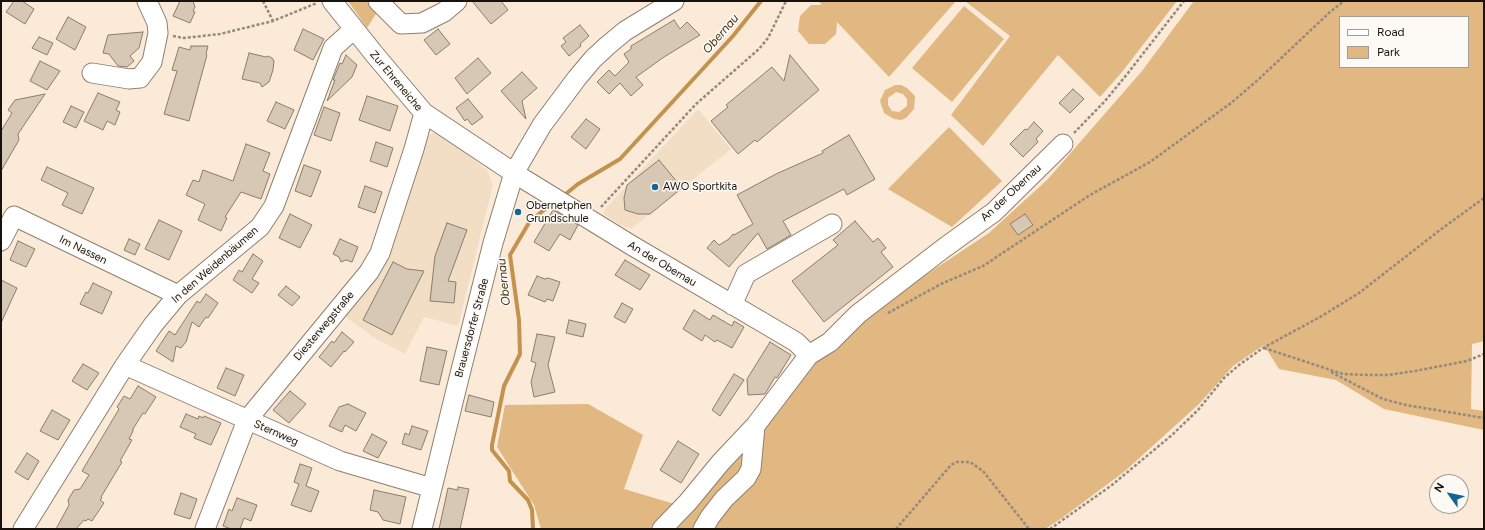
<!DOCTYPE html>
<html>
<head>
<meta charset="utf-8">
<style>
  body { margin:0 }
  #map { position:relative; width:1485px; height:530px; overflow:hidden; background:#faead7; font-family:Figtree,sans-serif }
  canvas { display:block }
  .frame { position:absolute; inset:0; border:2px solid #17120c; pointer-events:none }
  .legend { position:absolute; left:1339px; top:16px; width:130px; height:52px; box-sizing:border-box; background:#fdfaf6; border:1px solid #a19d98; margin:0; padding:5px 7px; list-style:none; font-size:12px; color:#17120c }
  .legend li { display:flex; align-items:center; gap:8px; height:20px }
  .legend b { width:20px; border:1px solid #a19d98 }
  .north { position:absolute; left:1429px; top:474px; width:40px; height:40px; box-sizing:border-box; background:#fdfaf6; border:1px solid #a19d98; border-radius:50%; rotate:303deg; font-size:11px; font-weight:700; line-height:16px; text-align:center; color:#17120c }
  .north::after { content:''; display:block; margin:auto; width:14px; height:18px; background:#166395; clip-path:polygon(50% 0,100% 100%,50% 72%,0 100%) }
</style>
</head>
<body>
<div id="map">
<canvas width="1485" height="530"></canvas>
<div class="frame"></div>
<ul class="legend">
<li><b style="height:5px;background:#fff"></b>Road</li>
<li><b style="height:11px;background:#e1b782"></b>Park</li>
</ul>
<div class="north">N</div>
</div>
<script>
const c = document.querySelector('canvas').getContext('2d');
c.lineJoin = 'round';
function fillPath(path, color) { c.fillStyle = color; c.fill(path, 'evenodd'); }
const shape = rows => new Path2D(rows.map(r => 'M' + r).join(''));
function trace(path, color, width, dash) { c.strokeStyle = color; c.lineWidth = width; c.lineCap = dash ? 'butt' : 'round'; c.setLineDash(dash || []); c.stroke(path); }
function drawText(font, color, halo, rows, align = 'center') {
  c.font = font + ' Figtree,sans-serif'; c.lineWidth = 3; c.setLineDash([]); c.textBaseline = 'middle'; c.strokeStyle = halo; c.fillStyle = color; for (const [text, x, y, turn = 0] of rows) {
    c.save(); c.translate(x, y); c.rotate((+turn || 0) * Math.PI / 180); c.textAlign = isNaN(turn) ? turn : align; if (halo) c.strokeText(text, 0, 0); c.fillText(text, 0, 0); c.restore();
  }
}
fillPath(shape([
  [698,109,731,149,632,228,624,227,603,214,605,209],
  [439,130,487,170,493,185,458,326,424,317,405,354,373,337,343,315,384,265,428,136]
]), '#f2dec4');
fillPath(shape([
  [348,1,384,1,367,28],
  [818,1,956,1,889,77,837,22,836,34,825,44,809,44,798,31,800,16,811,5,822,5],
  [965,1,1177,1,1122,72,1100,97,1058,55,983,146,951,115,1010,36],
  [1194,1,1484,1,1484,341,1472,344,1471,409,1484,411,1484,430,1384,409,1336,380,1279,369,1264,345,1233,366,1199,404,1125,471,1062,518,1045,529,541,529,534,505,497,447,505,405,588,404,643,435,624,489,678,505,809,361,912,284,989,233,1048,179,1142,71],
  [1340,17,1468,17,1468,67,1340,67],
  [964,6,1004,39,952,102,912,68],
  [895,85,901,85,907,88,915,96,914,109,906,118,901,120,894,119,884,113,880,101,885,90],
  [896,92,903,94,907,99,907,106,899,112,892,111,888,105,888,98],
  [949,127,1002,181,952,227,888,189]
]), '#e1b782');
trace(shape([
  [562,197,578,184,620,159,733,36,761,1],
  [533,529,532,510,528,500,510,481,509,471,492,450,492,445,504,386,520,354,519,320,510,255,530,221,553,203]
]), '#c4924f', 4);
const building = shape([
  [14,1,22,1,34,9,25,24,6,12,14,1],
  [180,1,193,1,195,7,193,11,195,12,190,23,173,16,180,1],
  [472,1,501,1,508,10,491,24,472,1],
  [68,17,86,27,75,50,56,39,68,17],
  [674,20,680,29,687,22,700,35,664,57,636,77,643,85,631,96,620,83,609,94,597,82,609,70,615,76,629,62,624,54,631,49,631,46,674,20],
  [580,25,589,36,580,44,581,46,569,56,561,46,566,42,563,38,580,25],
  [303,29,324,39,313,60,294,50,303,29],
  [438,29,450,44,436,55,424,40,438,29],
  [143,32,139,48,130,56,134,61,127,67,118,66,109,54,103,53,108,35,143,32],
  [39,37,53,43,47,55,32,48,39,37],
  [191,46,208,46,206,54,207,55,189,121,164,114,177,71,172,70,179,47,190,50,191,46],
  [249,53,266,57,268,56,272,58,274,61,273,70,269,82,262,87,260,83,242,79,249,53],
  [346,55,357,65,352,77,327,101,335,80,333,80,340,63,342,64,346,55],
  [790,55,819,90,757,142,755,140,738,154,711,121,728,107,726,105,772,67,784,81,790,55],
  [478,58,491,73,467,94,455,78,478,58],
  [40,61,60,71,47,90,30,81,40,61],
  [522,72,537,88,522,101,526,119,501,91,522,72],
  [1073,89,1084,99,1070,113,1059,103,1073,89],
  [98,93,120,102,116,110,120,112,115,125,107,121,103,130,84,121,98,93],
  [45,94,18,134,19,140,1,171,1,131,12,113,8,110,15,100,45,94],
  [367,96,398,106,390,131,359,120,367,96],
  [468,99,483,117,472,125,467,119,465,121,456,108,468,99],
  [276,102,294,110,285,129,267,121,276,102],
  [71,106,84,112,76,128,63,122,71,106],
  [324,107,340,113,331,141,314,135,324,107],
  [586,119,600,129,586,149,571,137,586,119],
  [1034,122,1043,131,1036,139,1038,142,1023,157,1010,144,1025,129,1027,130,1034,122],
  [849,135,875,179,847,195,844,189,783,221,791,235,767,249,758,233,729,267,707,248,714,240,719,245,729,239,733,234,734,235,753,224,737,195,776,174,823,153,822,151,849,135],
  [376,142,393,148,387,167,370,161,376,142],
  [246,144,270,153,263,171,270,174,261,199,241,192,225,217,227,218,221,231,198,220,205,204,186,195,193,180,199,182,203,170,233,181,246,144],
  [659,160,682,188,650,214,638,214,625,210,624,198,627,185,659,160],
  [304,165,321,171,311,197,295,191,304,165],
  [47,167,94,188,82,214,62,205,68,193,41,180,47,167],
  [365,186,382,192,375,213,358,207,365,186],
  [553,210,578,225,570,240,560,234,549,251,534,242,553,210],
  [290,214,312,225,300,248,279,238,290,214],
  [1025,214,1033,225,1018,235,1010,224,1025,214],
  [159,220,182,231,169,260,145,249,159,220],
  [855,221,873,242,878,238,886,248,881,252,893,267,824,322,792,281,838,245,833,240,855,221],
  [447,223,467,230,448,281,456,282,454,303,430,301,435,256,447,223],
  [129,239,140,244,135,255,124,250,129,239],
  [340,239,358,247,352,262,346,260,341,262,339,257,333,254,340,239],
  [18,241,35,249,26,267,10,260,18,241],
  [253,254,263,261,252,279,259,283,252,293,233,280,239,270,242,272,253,254],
  [625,260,650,275,640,290,615,275,625,260],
  [393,262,407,269,424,271,392,335,363,320,393,262],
  [537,276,545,279,548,278,560,282,553,301,547,299,545,302,528,295,537,276],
  [1,280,17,288,1,323,1,280],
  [93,283,112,292,102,314,80,304,86,292,88,293,93,283],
  [286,286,300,297,292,306,278,295,286,286],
  [206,294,218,303,208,318,206,317,199,327,192,322,186,342,181,348,176,346,173,362,156,351,169,331,175,335,197,301,200,303,206,294],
  [622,303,633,309,625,323,614,317,622,303],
  [694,310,710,320,713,315,732,326,734,321,744,327,732,348,717,340,715,342,705,335,702,341,683,329,694,310],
  [569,320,586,324,583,337,566,333,569,320],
  [342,332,354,342,345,352,344,351,331,367,319,357,332,341,334,343,342,332],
  [537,334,555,337,548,365,555,392,534,397,531,382,536,363,531,361,537,334],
  [770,342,791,355,777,378,775,377,765,394,748,395,747,379,770,342],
  [427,347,447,351,439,385,420,381,427,347],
  [83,364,99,373,87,390,72,381,83,364],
  [226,368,244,375,235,396,217,388,226,368],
  [734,374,744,380,720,416,712,410,734,374],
  [138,386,156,397,145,414,143,413,133,429,133,431,129,439,132,440,120,461,122,462,101,497,102,498,100,500,104,503,92,521,88,519,86,521,84,520,76,529,56,529,69,505,68,500,74,490,80,489,89,475,82,471,119,409,117,407,124,396,130,399,138,386],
  [290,391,306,404,289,423,273,410,290,391],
  [469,395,494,402,491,417,465,411,469,395],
  [348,404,366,413,356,431,345,425,342,432,329,426,339,407,348,404],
  [52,410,70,420,58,440,40,431,52,410],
  [186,414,198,419,199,416,203,418,204,416,221,423,211,445,194,438,196,434,180,427,186,414],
  [412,426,428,431,421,450,402,444,405,433,409,435,412,426],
  [372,434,387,442,378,458,363,451,372,434],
  [678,441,699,454,681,483,660,470,678,441],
  [27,453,39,461,28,480,15,472,27,453],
  [300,464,312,468,306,486,319,491,311,512,291,505,299,484,294,482,300,464],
  [458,487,469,489,460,529,439,529,448,488,458,490,458,487],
  [374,490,406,497,400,524,383,520,378,512,370,510,374,490],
  [181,493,197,499,190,519,174,514,181,493],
  [237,498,257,505,251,521,244,518,240,529,231,529,223,526,229,509,232,511,237,498]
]);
fillPath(building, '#d7c8b5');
trace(building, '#8b7d6b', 1);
const minor = shape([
  [332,1,375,55,424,113,514,173,631,245,796,342,809,355],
  [378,1,401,24,422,23,444,12,457,1],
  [92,73,129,79,140,78,152,62,158,33,157,23,147,1],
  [1,241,14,216,178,295],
  [732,305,746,274,832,224],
  [125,365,340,461,432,488],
  [23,529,125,365,153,325,178,295,260,227,274,206,333,48,354,29],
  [205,529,247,420,369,272,380,253,414,149,424,113],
  [422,529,458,382,493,243,514,173,542,125,577,78,593,59,607,46,625,31,674,1],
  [662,529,688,502,721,462,755,426,809,355,830,342,858,314,944,248,994,212,1063,144],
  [703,529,710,517,724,499,746,478,751,469,755,426]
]);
trace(minor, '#8e806e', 21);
trace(shape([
  [263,1,273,21],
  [173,36,184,38,220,34,273,21,317,3],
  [1074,133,1105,101,1128,73,1184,1],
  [601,207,696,104,759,49,768,38,786,1],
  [888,313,941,284,983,266,1090,195,1150,162,1231,103,1259,79,1330,12,1344,1],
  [1264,348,1343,374,1368,375,1388,375,1415,371,1467,361,1484,354],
  [1331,372,1383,399,1406,405,1484,418],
  [896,529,951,465,957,462,970,462,983,471,1029,529],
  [1050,529,1112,485,1172,435,1198,410,1224,378,1239,365,1263,348,1320,317,1359,293,1440,230,1484,198]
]), '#94897c', 2.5, [3, 2]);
trace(minor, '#fff', 19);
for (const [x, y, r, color] of [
  [655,187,4,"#166395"],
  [518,212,4,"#166395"]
]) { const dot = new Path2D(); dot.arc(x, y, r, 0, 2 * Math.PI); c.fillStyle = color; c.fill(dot); trace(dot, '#fdfaf6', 1.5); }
drawText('11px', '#17120c', '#fdfaf6', [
  ["Zur Ehreneiche",396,81,50],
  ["An der Obernau",1011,193,-43],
  ["Im Nassen",83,250,26],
  ["An der Obernau",662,264,31],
  ["In den Weidenbäumen",215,265,-41],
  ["Diesterwegstraße",324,326,-50],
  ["Brauersdorfer Straße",472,328,-75],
  ["Sternweg",276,433,24]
]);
drawText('11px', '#17120c', '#fdfaf6', [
  ["AWO Sportkita",663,187],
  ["Obernetphen",526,206],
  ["Grundschule",526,219]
], 'left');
drawText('italic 12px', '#453012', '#fdfaf6', [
  ["Obernau",721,34,-49],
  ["Obernau",504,282,-96]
]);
</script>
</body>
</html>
